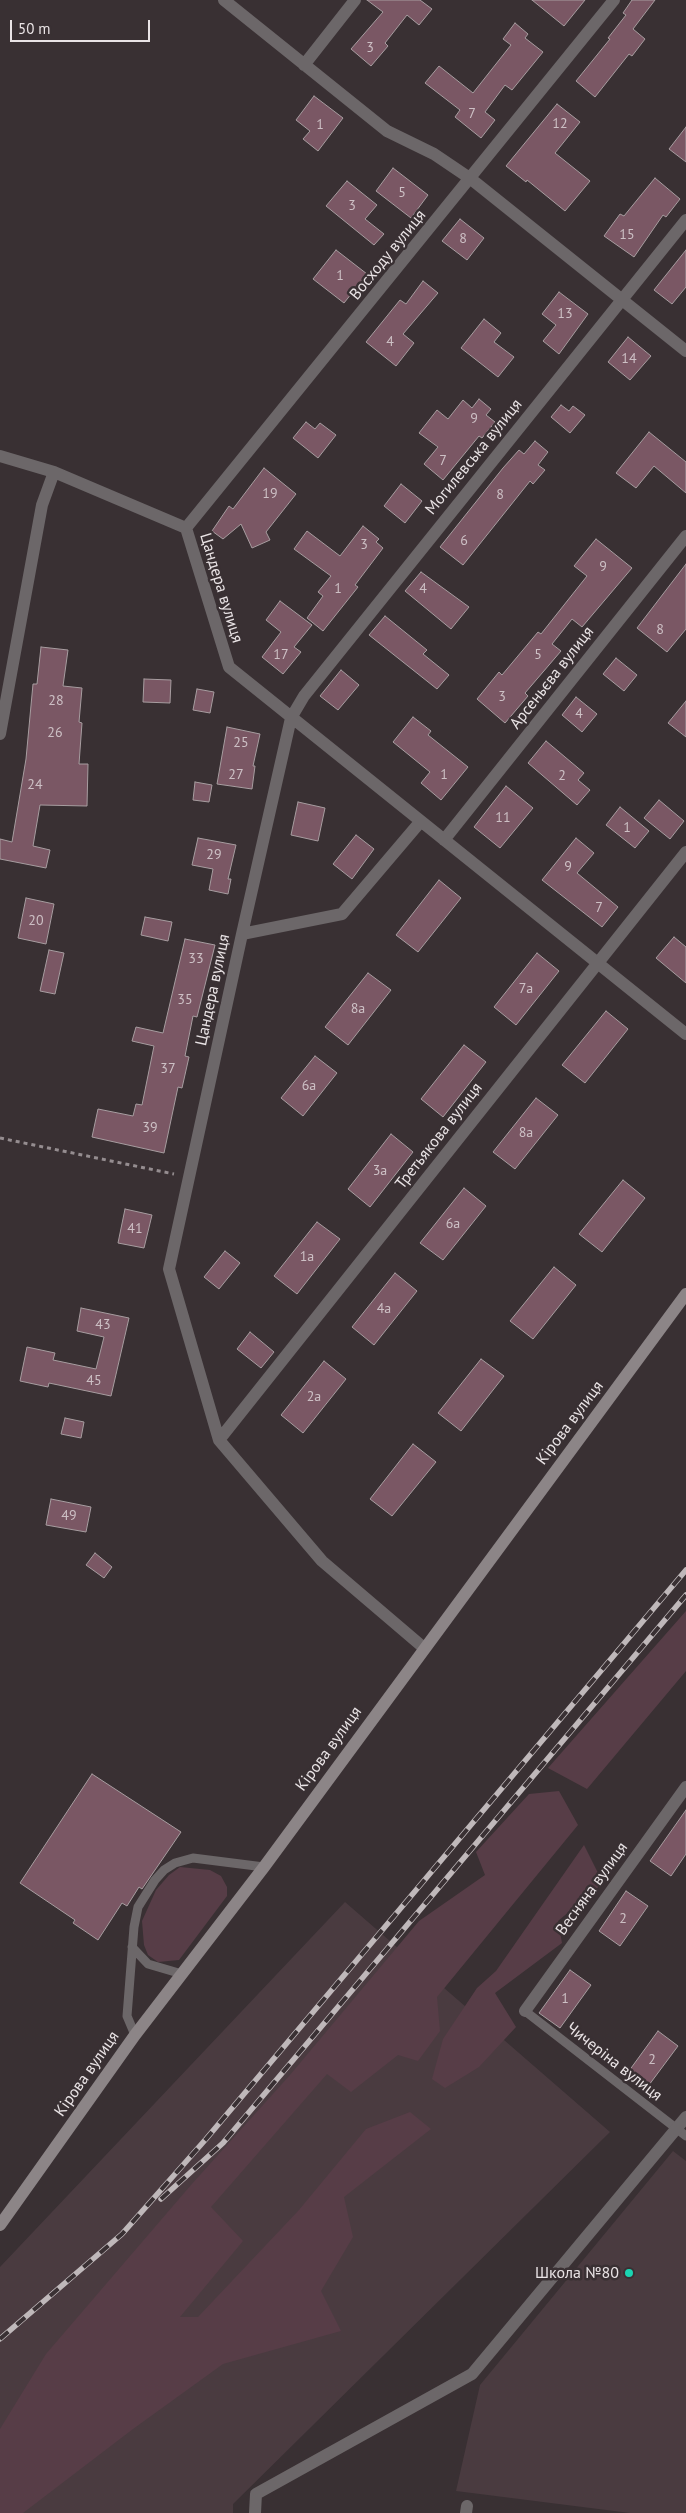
<!DOCTYPE html>
<html>
<head>
<meta charset="utf-8">
<style>
  body { margin:0 }
  #map { position:relative; width:686px; height:2513px; overflow:hidden; background:#393033; font-family:"PT Sans",sans-serif }
  canvas { display:block }
  .scale { position:absolute; left:10px; top:20px; width:140px; height:22px; box-sizing:border-box; border:2px solid #e9e3e5; border-top:0; padding-left:6px; font-size:15px; line-height:18px; white-space:nowrap; color:#e9e3e5; -webkit-text-stroke:4px #393033; paint-order:stroke }
</style>
</head>
<body>
<div id="map">
<canvas width="686" height="2513"></canvas>
<div class="scale">50 m</div>
</div>
<script>
const c = document.querySelector('canvas').getContext('2d');
c.lineJoin = 'round';
function fillPath(path, color) { c.fillStyle = color; c.fill(path, 'evenodd'); }
const shape = rows => new Path2D(rows.map(r => 'M' + r).join(''));
function trace(path, color, width, dash) { c.strokeStyle = color; c.lineWidth = width; c.lineCap = dash ? 'butt' : 'round'; c.setLineDash(dash || []); c.stroke(path); }
function drawText(font, color, halo, rows, align = 'center') {
  c.font = font + ' "PT Sans",sans-serif'; c.lineWidth = 5; c.setLineDash([]); c.textBaseline = 'middle'; c.strokeStyle = halo; c.fillStyle = color; for (const [text, x, y, turn = 0] of rows) {
    c.save(); c.translate(x, y); c.rotate((+turn || 0) * Math.PI / 180); c.textAlign = isNaN(turn) ? turn : align; if (halo) c.strokeText(text, 0, 0); c.fillText(text, 0, 0); c.restore();
  }
}
fillPath(shape([
  [345,1902,610,2132,233,2504,233,2513,0,2513,0,2267],
  [673,2151,686,2161,686,2513,630,2513,456,2491,480,2385]
]), '#4a3b40');
fillPath(shape([
  [686,1611,686,1671,587,1789,548,1768],
  [559,1791,578,1825,437,1997,440,2031,418,2061,398,2055,351,2092,327,2074,211,2207,243,2241,180,2317,198,2317,299,2210,366,2129,410,2112,431,2129,344,2197,353,2237,321,2291,341,2331,223,2364,133,2429,23,2513,0,2513,0,2429,46,2354,191,2185,290,2075,419,1921,485,1875,476,1852,529,1794],
  [584,1845,603,1883,558,1921,562,1943,495,1993,516,2027,479,2067,445,2088,432,2079,443,2039,477,1988,496,1971],
  [180,1867,210,1870,221,1876,227,1887,227,1896,179,1960,158,1962,148,1955,144,1945,142,1921,156,1890,169,1875]
]), '#573d47');
const building = shape([
  [367,0,420,0,432,9,419,25,407,15,385,43,388,46,371,66,351,49,383,12,367,0],
  [532,0,585,0,564,26,532,0],
  [632,0,655,0,633,29,645,39,632,56,629,54,595,97,576,81,610,39,608,38,626,15,623,13,632,0],
  [515,23,528,34,525,38,543,52,512,90,505,85,485,112,495,120,481,138,455,117,460,110,425,83,439,66,473,93,511,45,503,39,515,23],
  [314,96,343,118,318,151,303,139,310,131,296,120,314,96],
  [557,104,580,122,555,153,590,181,565,211,527,180,526,182,506,166,557,104],
  [686,127,686,162,669,149,686,127],
  [393,168,428,195,411,218,376,191,393,168],
  [655,178,680,199,666,217,663,215,634,257,604,236,620,214,624,216,655,178],
  [347,181,377,205,365,219,384,234,374,245,326,206,347,181],
  [460,219,484,238,467,260,442,241,460,219],
  [336,250,367,274,344,303,313,279,336,250],
  [686,250,686,287,672,304,654,290,686,250],
  [423,281,438,293,403,334,414,343,396,366,366,342,400,300,406,304,423,281],
  [559,292,588,314,559,354,543,341,556,325,542,314,559,292],
  [484,319,501,333,494,342,514,357,498,377,461,348,484,319],
  [628,337,651,356,630,380,608,362,628,337],
  [479,399,491,409,486,415,495,422,482,438,479,436,443,480,424,464,438,447,419,433,437,410,448,419,463,400,472,408,479,399],
  [561,405,569,411,573,406,585,415,570,433,551,417,561,405],
  [306,422,315,429,320,423,336,435,318,458,293,438,306,422],
  [649,432,686,462,686,493,654,466,636,488,616,473,649,432],
  [535,441,548,452,538,465,545,470,533,484,530,481,463,565,440,547,503,468,519,450,524,454,535,441],
  [264,468,296,494,266,532,270,540,252,548,241,524,223,539,212,531,229,506,233,509,264,468],
  [401,484,422,501,405,523,384,506,401,484],
  [363,526,379,539,376,542,383,548,355,585,358,587,323,631,307,618,323,596,318,592,331,576,294,549,307,531,340,556,363,526],
  [596,539,632,568,582,627,572,619,552,644,561,651,525,693,528,696,505,723,477,699,499,672,502,675,538,632,541,634,587,576,574,566,596,539],
  [686,564,686,629,667,652,637,628,686,564],
  [421,572,469,607,451,629,405,591,421,572],
  [280,601,312,625,294,647,301,652,283,674,262,657,281,632,266,620,280,601],
  [385,616,427,650,423,654,449,675,437,689,369,635,385,616],
  [41,647,68,650,63,686,82,688,79,722,82,723,79,764,88,764,87,806,40,805,33,846,50,850,46,868,0,859,0,839,12,842,26,759,33,684,37,684,41,647],
  [616,658,637,675,624,691,603,674,616,658],
  [341,670,359,685,338,710,320,696,341,670],
  [144,679,171,680,170,703,143,702,144,679],
  [197,689,214,692,210,713,193,710,197,689],
  [576,697,597,714,582,732,562,715,576,697],
  [686,701,686,737,668,723,686,701],
  [413,717,431,731,428,735,468,767,441,800,421,783,430,772,393,742,413,717],
  [227,727,260,734,253,766,255,766,252,789,217,784,227,727],
  [546,741,584,773,578,780,590,790,577,805,528,763,546,741],
  [195,782,212,785,209,802,193,800,195,782],
  [506,786,533,808,500,848,474,827,506,786],
  [659,800,684,821,670,839,644,818,659,800],
  [298,802,325,808,318,841,291,835,298,802],
  [620,807,649,831,635,848,606,825,620,807],
  [356,835,374,849,352,879,333,864,356,835],
  [198,838,236,845,228,879,231,879,228,894,209,890,213,869,192,865,198,838],
  [576,838,594,853,577,873,618,907,602,927,542,880,576,838],
  [439,880,461,898,418,952,396,935,439,880],
  [26,898,54,904,46,944,18,938,26,898],
  [145,917,172,922,168,941,141,935,145,917],
  [674,937,686,947,686,983,656,958,674,937],
  [185,939,215,945,197,1017,193,1016,185,1056,189,1057,182,1088,178,1087,164,1153,92,1137,98,1109,133,1116,136,1104,142,1105,154,1046,132,1041,136,1027,163,1033,185,939],
  [49,950,64,953,55,994,40,991,49,950],
  [537,953,559,971,516,1025,494,1007,537,953],
  [368,973,391,990,348,1045,325,1027,368,973],
  [606,1011,628,1029,585,1083,562,1065,606,1011],
  [464,1045,486,1062,443,1117,421,1099,464,1045],
  [315,1056,337,1073,303,1116,281,1098,315,1056],
  [536,1098,558,1115,515,1169,493,1152,536,1098],
  [391,1134,413,1152,370,1207,348,1189,391,1134],
  [623,1180,645,1198,602,1252,579,1234,623,1180],
  [464,1188,486,1206,443,1260,420,1243,464,1188],
  [125,1209,152,1215,144,1248,118,1243,125,1209],
  [317,1222,340,1239,297,1294,274,1276,317,1222],
  [225,1251,240,1263,219,1289,204,1277,225,1251],
  [554,1267,576,1285,533,1339,510,1321,554,1267],
  [395,1273,417,1291,374,1345,352,1327,395,1273],
  [81,1308,129,1318,111,1396,49,1383,48,1387,20,1381,27,1347,55,1353,53,1360,96,1369,104,1337,77,1331,81,1308],
  [250,1332,274,1352,261,1368,237,1349,250,1332],
  [481,1359,504,1376,461,1431,438,1413,481,1359],
  [324,1361,346,1379,303,1433,281,1415,324,1361],
  [65,1418,84,1422,81,1438,61,1434,65,1418],
  [413,1444,436,1462,392,1516,370,1499,413,1444],
  [51,1499,91,1507,86,1532,46,1525,51,1499],
  [95,1553,112,1567,104,1578,86,1565,95,1553],
  [92,1774,181,1832,142,1889,139,1887,127,1906,122,1903,98,1940,73,1923,75,1920,20,1883,92,1774],
  [686,1810,686,1854,671,1876,650,1861,686,1810],
  [626,1891,648,1906,620,1946,599,1931,626,1891],
  [570,1970,591,1985,560,2028,539,2013,570,1970],
  [658,2031,678,2046,646,2089,626,2075,658,2031]
]);
fillPath(building, '#7a5764');
trace(building, '#a79da0', 1);
trace(shape([
  [0,1138,174,1174]
]), '#958d90', 3, [4, 4]);
trace(shape([
  [132,1947,148,1964,182,1974],
  [525,2011,686,2136],
  [135,2035,127,2016,134,1927,138,1907,155,1880,164,1870,175,1863,193,1858,264,1867]
]), '#6c6769', 9);
trace(shape([
  [224,0,387,131,434,154,471,179,686,351],
  [304,65,355,0],
  [0,456,54,472,186,528],
  [186,528,229,667,686,1034],
  [186,528,614,0],
  [0,734,42,505,54,472],
  [444,840,686,536],
  [242,934,342,914,421,821],
  [219,1440,686,852],
  [424,1648,322,1561,219,1440,169,1269,242,934,291,718,304,696,686,220],
  [525,2011,686,1787],
  [255,2513,256,2494,472,2374,686,2117],
  [466,2513,467,2506]
]), '#6c6769', 12);
trace(shape([
  [0,2225,135,2035,264,1867,686,1294]
]), '#8c8587', 12);
const rail = shape([
  [161,2199,223,2143,686,1595],
  [0,2339,122,2234,206,2139,686,1570]
]);
trace(rail, '#bfb8ba', 5.5);
trace(rail, '#393033', 4, [11]);
for (const [x, y, r, color] of [
  [629,2273,5,"#1ad5b2"]
]) { const dot = new Path2D(); dot.arc(x, y, r, 0, 2 * Math.PI); c.fillStyle = color; c.fill(dot); trace(dot, '#393033', 2); }
drawText('14px', '#cdc0c5', null, [
  ["3",370,48],
  ["7",472,114],
  ["12",560,124],
  ["1",320,125],
  ["5",402,193],
  ["3",352,206],
  ["15",627,235],
  ["8",463,239],
  ["1",340,276],
  ["13",565,314],
  ["4",390,342],
  ["14",629,359],
  ["9",474,419],
  ["7",443,461],
  ["19",270,494],
  ["8",500,495],
  ["6",464,541],
  ["3",364,545],
  ["9",603,567],
  ["1",338,589],
  ["4",423,589],
  ["8",660,630],
  ["17",281,655],
  ["5",538,655],
  ["3",502,697],
  ["28",56,701],
  ["4",579,714],
  ["26",55,733],
  ["25",241,743],
  ["27",236,775],
  ["1",444,775],
  ["2",562,776],
  ["24",35,785],
  ["11",503,818],
  ["1",627,828],
  ["29",214,855],
  ["9",568,867],
  ["7",599,908],
  ["20",36,921],
  ["33",196,959],
  ["7а",526,989],
  ["35",185,1000],
  ["8а",358,1009],
  ["37",168,1069],
  ["6а",309,1086],
  ["39",150,1128],
  ["8а",526,1133],
  ["3а",380,1171],
  ["6а",453,1224],
  ["41",135,1229],
  ["1а",307,1257],
  ["4а",384,1309],
  ["43",103,1325],
  ["45",94,1381],
  ["2а",314,1397],
  ["49",69,1516],
  ["2",623,1919],
  ["1",565,1999],
  ["2",652,2060]
]);
drawText('16px', '#e9e3e5', '#393033', [
  ["Восходу вулиця",388,255,-51],
  ["Могилевська вулиця",474,457,-51],
  ["Цандера вулиця",221,588,73],
  ["Арсеньєва вулиця",552,678,-52],
  ["Цандера вулиця",213,990,-78],
  ["Третьякова вулиця",439,1136,-52],
  ["Кірова вулиця",570,1423,-53],
  ["Кірова вулиця",329,1749,-54],
  ["Весняна вулиця",592,1889,-54],
  ["Чичеріна вулиця",614,2062,38],
  ["Кірова вулиця",87,2074,-55]
]);
drawText('16px', '#e9e3e5', '#393033', [
  ["Школа №80",619,2273]
], 'right');
</script>
</body>
</html>
